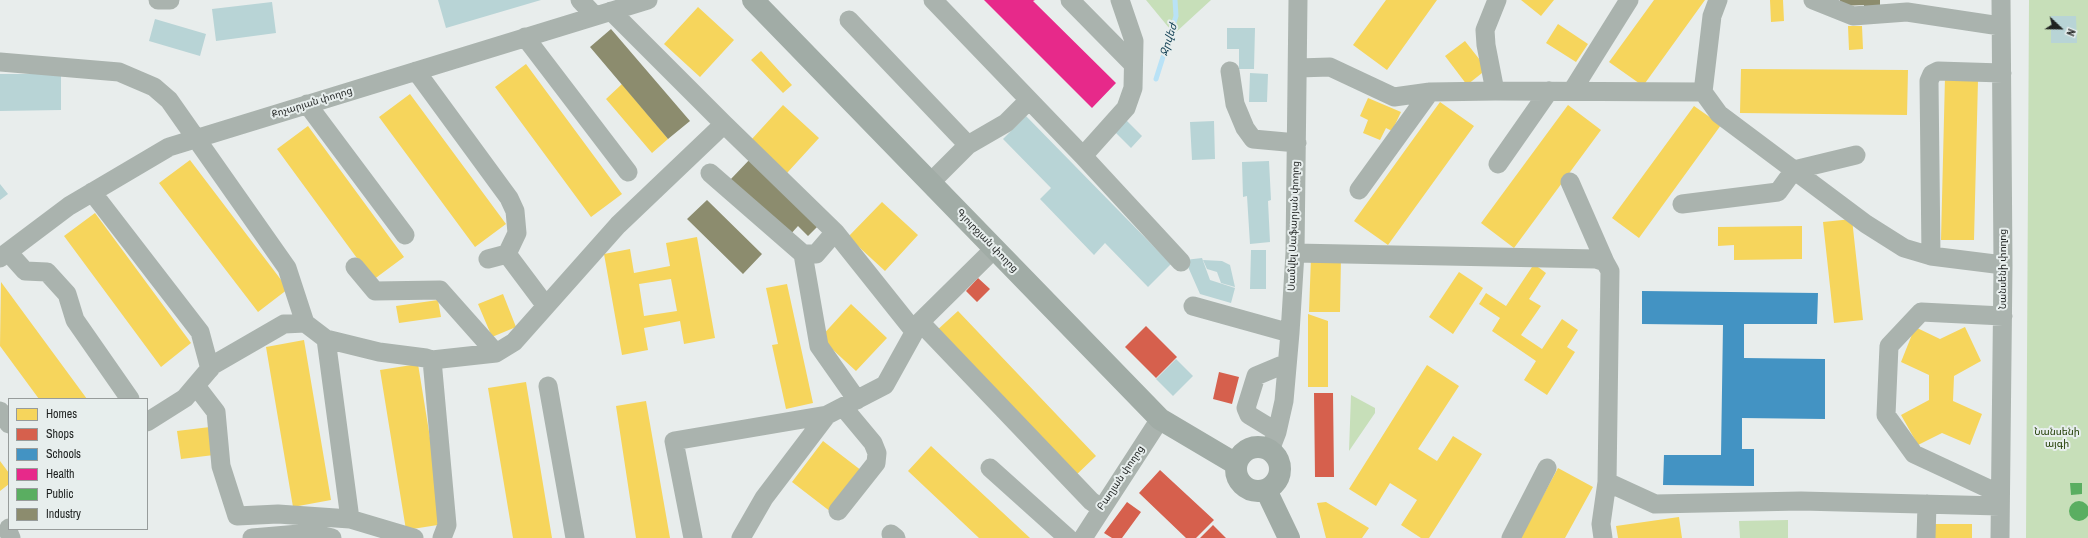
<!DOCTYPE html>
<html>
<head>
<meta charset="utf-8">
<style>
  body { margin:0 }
  #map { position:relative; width:2088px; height:538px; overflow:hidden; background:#e8edec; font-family:"Archivo Narrow",sans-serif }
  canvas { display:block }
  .legend { position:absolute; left:8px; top:398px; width:140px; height:132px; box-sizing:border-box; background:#e7eeed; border:1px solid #979c9b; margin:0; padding:5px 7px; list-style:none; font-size:12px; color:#1f2221 }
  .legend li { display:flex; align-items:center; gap:8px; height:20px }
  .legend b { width:20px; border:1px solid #979c9b }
  .north { position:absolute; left:2040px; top:8px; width:40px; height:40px; -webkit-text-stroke:3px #e7eeed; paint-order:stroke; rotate:112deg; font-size:11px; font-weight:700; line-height:16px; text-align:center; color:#1f2221 }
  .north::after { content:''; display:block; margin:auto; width:14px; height:18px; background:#1f2221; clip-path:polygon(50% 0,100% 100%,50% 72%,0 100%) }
</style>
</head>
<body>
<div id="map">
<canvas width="2088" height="538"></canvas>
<ul class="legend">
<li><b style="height:11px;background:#f6d55c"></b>Homes</li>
<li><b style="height:11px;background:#d6604d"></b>Shops</li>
<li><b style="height:11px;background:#4393c3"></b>Schools</li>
<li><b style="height:11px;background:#e7298a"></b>Health</li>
<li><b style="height:11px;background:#5aae61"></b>Public</li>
<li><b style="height:11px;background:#8c8c6e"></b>Industry</li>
</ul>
<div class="north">N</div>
</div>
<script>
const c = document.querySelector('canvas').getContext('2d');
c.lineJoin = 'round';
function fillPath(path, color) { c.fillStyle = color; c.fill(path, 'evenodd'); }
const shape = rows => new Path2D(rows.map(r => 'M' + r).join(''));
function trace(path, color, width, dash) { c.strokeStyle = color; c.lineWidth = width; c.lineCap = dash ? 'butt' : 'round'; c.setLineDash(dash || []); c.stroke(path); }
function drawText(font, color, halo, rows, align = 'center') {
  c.font = font + ' "Archivo Narrow","Noto Sans Armenian",sans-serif'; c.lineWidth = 4; c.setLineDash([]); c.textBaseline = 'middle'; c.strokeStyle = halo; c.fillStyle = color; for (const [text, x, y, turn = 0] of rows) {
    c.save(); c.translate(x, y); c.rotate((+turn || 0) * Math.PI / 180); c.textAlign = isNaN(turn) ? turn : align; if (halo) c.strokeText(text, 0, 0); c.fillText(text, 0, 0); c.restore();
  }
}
fillPath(shape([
  [1146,0,1211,0,1174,34],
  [2029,0,2088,0,2088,538,2026,538],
  [1351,395,1375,408,1375,413,1349,451],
  [1788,520,1788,538,1740,538,1739,521]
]), '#c7dfb9');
fillPath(shape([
  [1386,0,1437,0,1387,70,1353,45],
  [1521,0,1554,0,1541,16],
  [1654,0,1705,0,1643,86,1609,62],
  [1770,0,1783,0,1784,21,1771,22],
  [698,7,734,40,700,77,664,44],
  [1558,24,1588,44,1576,62,1546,43],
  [1848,26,1862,26,1863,49,1849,50],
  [1465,41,1487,69,1467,85,1445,56],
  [761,51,792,85,783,93,751,60],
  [526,64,622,194,591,217,495,87],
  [1741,69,1908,70,1907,115,1740,113],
  [1945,77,1978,80,1974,240,1941,240],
  [622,84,668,139,652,153,606,99],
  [410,94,506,224,475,247,379,117],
  [1368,98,1401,112,1392,131,1386,128,1380,140,1363,133,1368,120,1360,116],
  [1440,102,1474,126,1388,245,1354,221],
  [783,105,819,138,787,173,751,140],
  [1568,105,1601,130,1514,248,1481,223],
  [1694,106,1721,125,1639,238,1612,218],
  [308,126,404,257,373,280,277,149],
  [190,160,288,289,258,312,159,183],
  [882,202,918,235,885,271,848,237],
  [95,213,191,343,161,367,64,236],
  [1852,219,1863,320,1834,323,1823,222],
  [1802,226,1802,259,1734,260,1734,245,1718,246,1718,227],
  [697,237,715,338,684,344,680,321,644,328,648,350,622,355,604,254,630,249,634,273,670,266,666,243],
  [671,279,677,311,644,316,639,284],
  [1311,257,1341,257,1340,312,1309,312],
  [1534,264,1546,273,1529,299,1541,306,1521,335,1542,349,1562,319,1578,330,1567,347,1575,352,1547,395,1524,380,1536,361,1492,331,1500,318,1479,304,1486,293,1506,306],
  [1459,272,1483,288,1453,334,1429,317],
  [1,282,87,399,39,399,0,346],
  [787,284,813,403,786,409,772,345,778,344,766,288],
  [503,294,516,327,492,337,478,304],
  [438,300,441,317,399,323,396,306],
  [851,304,887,338,856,371,820,338],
  [958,311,1096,456,1073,478,935,332],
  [1308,314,1328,321,1328,387,1308,387],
  [1915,327,1940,339,1965,327,1981,361,1954,376,1953,401,1982,414,1970,445,1942,433,1918,445,1901,415,1929,400,1929,375,1901,362],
  [304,340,331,500,293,507,266,347],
  [418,364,444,524,406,530,380,370],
  [1427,365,1459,386,1418,449,1437,461,1453,436,1482,454,1429,538,1421,538,1401,525,1417,500,1390,483,1376,506,1349,489],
  [526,382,552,538,513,538,488,388],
  [646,401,670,538,636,538,616,406],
  [210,427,214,455,181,459,177,431],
  [823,441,862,471,831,512,792,482],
  [931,446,1030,538,979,538,908,471],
  [0,461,9,473,9,484,0,491],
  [1558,468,1593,487,1565,538,1520,538],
  [1326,502,1369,528,1362,538,1326,538,1317,503],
  [1679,517,1682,538,1618,538,1616,526],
  [1935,524,1972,524,1972,538,1935,538]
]), '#f6d55c');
fillPath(shape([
  [978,278,990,289,977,302,966,291],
  [1146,326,1177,357,1156,378,1125,347],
  [1219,372,1239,377,1232,404,1213,399],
  [1314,393,1333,393,1334,477,1315,477],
  [1160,470,1214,520,1196,538,1186,538,1139,493],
  [1127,502,1141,512,1122,538,1112,538,1104,533],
  [1213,525,1226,538,1200,538]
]), '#d6604d');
fillPath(shape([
  [1642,291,1818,293,1817,324,1744,324,1744,358,1825,359,1825,419,1742,418,1742,449,1754,449,1754,486,1663,485,1664,455,1721,455,1723,325,1642,324]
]), '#4393c3');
fillPath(shape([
  [984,0,1035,0,1033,1,1116,83,1092,108]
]), '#e7298a');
fillPath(shape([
  [2070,483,2082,483,2082,494,2071,495],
  '2069 511a10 10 0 1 1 20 0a10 10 0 1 1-20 0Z'
]), '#5aae61');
fillPath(shape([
  [1840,0,1880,0,1880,8,1864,10,1864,5,1840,6],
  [611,29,690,121,668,139,590,47],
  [752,157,821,223,808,236,798,226,789,236,730,180],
  [707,200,762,254,743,274,687,219]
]), '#8c8c6e');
trace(shape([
  [1156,79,1176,16,1175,0]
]), '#b9e2f6', 5);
fillPath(shape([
  [438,0,541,0,446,28],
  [272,2,276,33,216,41,212,9],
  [2051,16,2076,16,2077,43,2051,43],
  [155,19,206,34,200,56,149,41],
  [1227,28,1255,28,1254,69,1239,69,1239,49,1227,49],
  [1250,73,1268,74,1267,102,1249,102],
  [0,74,61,74,61,110,0,111],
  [1026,116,1171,264,1148,287,1105,243,1094,255,1040,199,1051,188,1003,139],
  [1126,120,1142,136,1131,148,1115,132],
  [1214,121,1215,159,1192,160,1190,122],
  [1269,161,1271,200,1268,201,1270,242,1250,244,1247,196,1243,197,1242,162],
  [0,184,8,194,0,200],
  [1251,250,1266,250,1266,289,1250,289],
  [1202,258,1210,280,1235,288,1231,303,1200,294,1185,260],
  [1203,260,1222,261,1230,265,1235,287,1221,283,1217,272,1207,269],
  [1176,359,1193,376,1173,396,1156,379]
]), '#b8d4d6');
trace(shape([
  [158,0,170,0],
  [580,0,594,15],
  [933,0,1083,156,1181,262],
  [1070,0,1133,64],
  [1813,0,1853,16,1907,12,2000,26],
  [611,11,724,124,835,232,914,331],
  [849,20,968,145],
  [525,37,628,172],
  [0,62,119,72,154,87,169,100,287,268,305,323],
  [1298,68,1330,67,1394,97,1430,92,1495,91,1703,92,1712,16,1718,0],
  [416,71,509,198,515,211,517,233,507,254],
  [1230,71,1235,104,1245,128,1253,139,1297,143],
  [1495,91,1486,45,1485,30,1497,0],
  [1572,91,1629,0],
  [1703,92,1719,114,1866,224,1904,248,1931,256,2003,265],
  [307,104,405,235],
  [1083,156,1126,108,1133,88,1134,41,1120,0],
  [1498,164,1549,91],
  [710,173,803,254,816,254,835,232],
  [1570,182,1605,262],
  [930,183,968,145,1006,123,1029,100],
  [1359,190,1430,92],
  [92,192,200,332,210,369],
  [1682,204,1778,192,1794,170,1856,155],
  [8,252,25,271,47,272,67,294,75,320,130,399],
  [1295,253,1596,259,1605,262,1610,271,1607,482,1601,524,1603,538],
  [803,254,819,346,857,400],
  [1931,256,1929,81,1932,74,1938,71,2002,73],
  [0,258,69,206,169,147,648,0],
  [488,259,507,254,546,306],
  [355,267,375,291,440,290,496,353],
  [1193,306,1290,333],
  [920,322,1091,501,1101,508],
  [326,339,350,519],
  [432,360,447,525,442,538],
  [196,386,216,412,221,466,237,516,278,514,350,519,414,538],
  [548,386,575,538],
  [0,411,9,424],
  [147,422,185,398,213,365,284,324,305,323,326,339,379,352,426,358,432,360,496,353,514,342,618,225,724,124],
  [1277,432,1249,415,1246,408,1256,376,1287,363],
  [1270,450,1277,432,1284,401,1290,333,1295,253,1298,0],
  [990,468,1068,538],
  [1607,482,1655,504,1801,501,2000,506],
  [2000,494,1914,454,1886,415,1889,346,1921,312,2003,316],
  [838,511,876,463,877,453,873,443,843,407],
  [9,528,8,531,11,538],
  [891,534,896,538],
  [252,538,311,533,332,538],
  [693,538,674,441,827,415,885,385,920,322,994,249],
  [741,538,764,498,827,415],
  [1083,538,1160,419],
  [1511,538,1547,468],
  [1926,538,1927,504],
  [2000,538,2003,265,2001,0]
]), '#aab3ae', 19);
trace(shape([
  [753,0,1160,419,1236,464],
  '1236 469a22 22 0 1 1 44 0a22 22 0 1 1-44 0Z',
  [1266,490,1289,538]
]), '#a1aca6', 22);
drawText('10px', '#1f2221', '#e7eeed', [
  ["Քոչարյան փողոց",312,103,-17],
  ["Սամվել Սաֆարյան փողոց",1294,226,-88],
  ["Գյուրջյան փողոց",987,241,46],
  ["Նանսենի փողոց",2003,269,-90],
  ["Բաղյան փողոց",1121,478,-56]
]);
drawText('10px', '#203c02', '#e7eeed', [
  ["Նանսենի",2057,432],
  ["այգի",2057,444]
]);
drawText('italic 11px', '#174457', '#e7eeed', [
  ["Ջրվեժ",1169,40,-72]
]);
</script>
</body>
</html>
